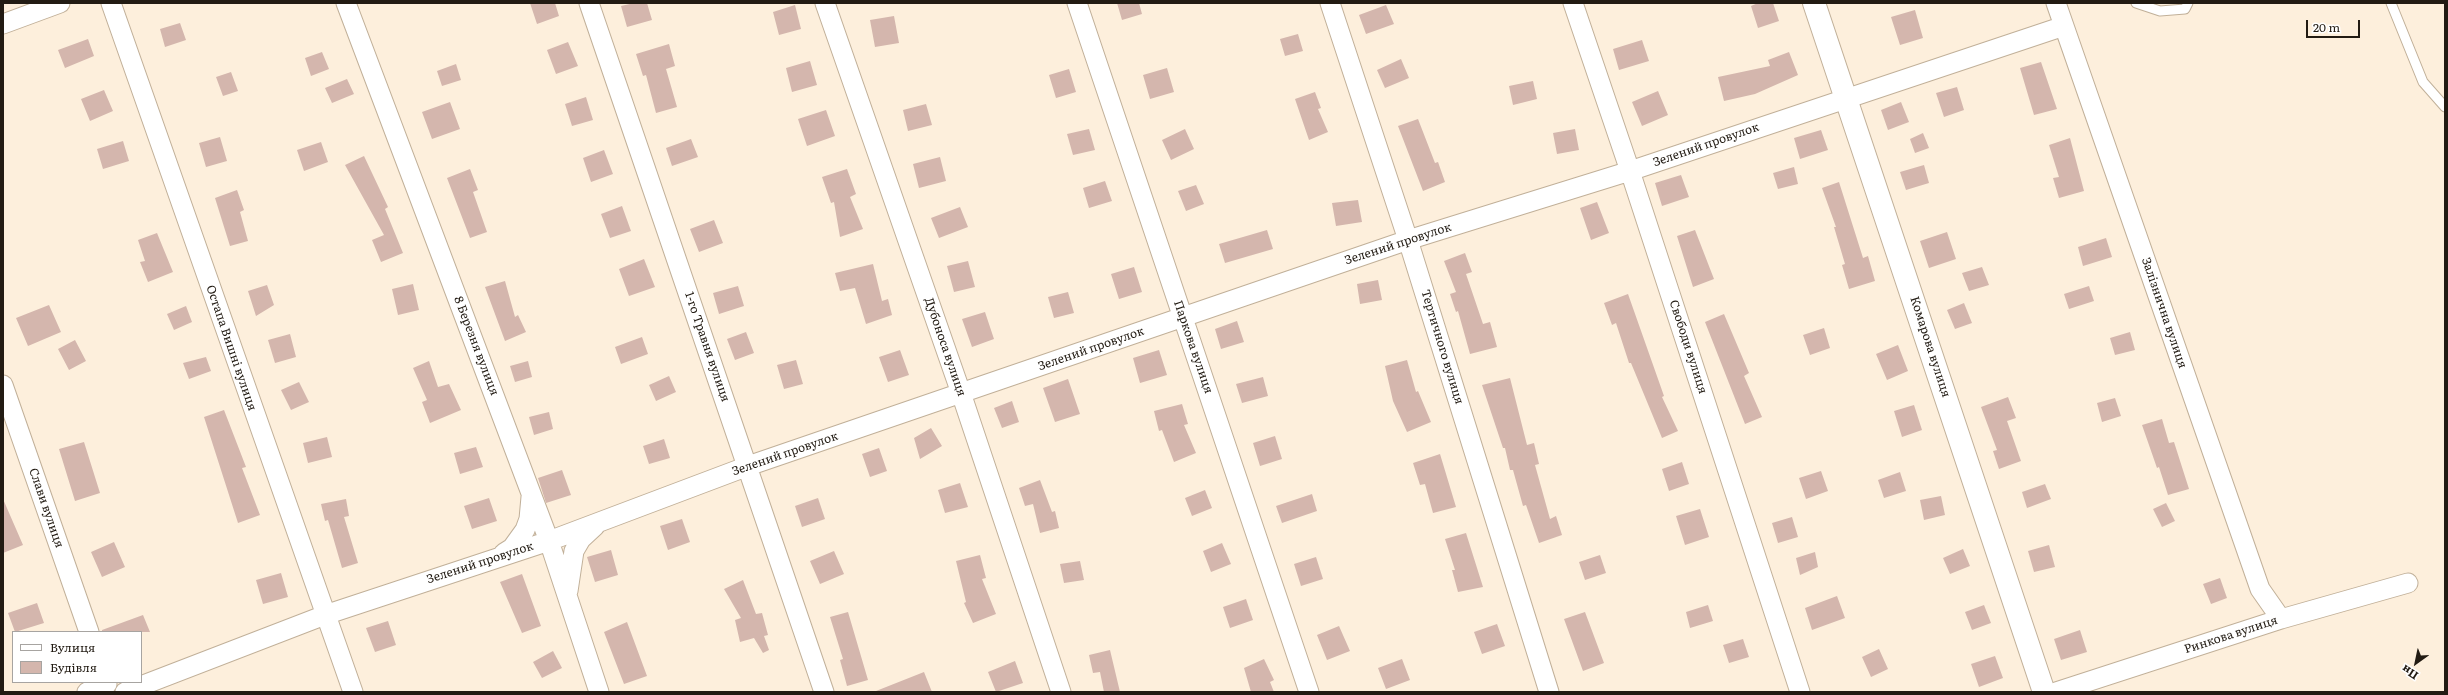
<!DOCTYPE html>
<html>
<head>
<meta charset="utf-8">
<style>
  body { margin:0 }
  #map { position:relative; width:2448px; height:695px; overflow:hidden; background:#fdefdc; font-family:Literata,serif }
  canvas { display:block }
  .frame { position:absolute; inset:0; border:4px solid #221b13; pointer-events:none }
  .legend { position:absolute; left:12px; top:631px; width:130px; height:52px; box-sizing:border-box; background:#fff; border:1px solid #a7a4a1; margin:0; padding:5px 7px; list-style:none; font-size:12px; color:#221b13 }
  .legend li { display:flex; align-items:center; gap:8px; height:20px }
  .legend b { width:20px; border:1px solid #a7a4a1 }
  .north { position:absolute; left:2396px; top:643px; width:40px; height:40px; -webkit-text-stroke:3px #fff; paint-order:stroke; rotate:213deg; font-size:11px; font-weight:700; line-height:16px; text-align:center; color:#221b13 }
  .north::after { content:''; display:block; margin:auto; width:14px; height:18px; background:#221b13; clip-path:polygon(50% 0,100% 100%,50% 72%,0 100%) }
  .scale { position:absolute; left:2306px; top:20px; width:54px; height:18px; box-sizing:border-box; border:2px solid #221b13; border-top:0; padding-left:5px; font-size:12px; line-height:14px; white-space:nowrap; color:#221b13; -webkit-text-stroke:3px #fff; paint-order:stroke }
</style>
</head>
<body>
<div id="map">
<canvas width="2448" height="695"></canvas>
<div class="frame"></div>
<ul class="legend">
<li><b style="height:5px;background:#fff"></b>Вулиця</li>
<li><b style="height:11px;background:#d4b6ad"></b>Будівля</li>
</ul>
<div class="north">Пн</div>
<div class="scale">20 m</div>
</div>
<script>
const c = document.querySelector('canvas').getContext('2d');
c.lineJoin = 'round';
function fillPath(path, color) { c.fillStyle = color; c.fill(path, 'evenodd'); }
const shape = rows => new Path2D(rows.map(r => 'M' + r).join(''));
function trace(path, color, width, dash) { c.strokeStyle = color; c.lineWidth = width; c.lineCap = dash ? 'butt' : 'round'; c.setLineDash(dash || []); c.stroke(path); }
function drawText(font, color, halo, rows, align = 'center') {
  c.font = font + ' Literata,serif'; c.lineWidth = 3; c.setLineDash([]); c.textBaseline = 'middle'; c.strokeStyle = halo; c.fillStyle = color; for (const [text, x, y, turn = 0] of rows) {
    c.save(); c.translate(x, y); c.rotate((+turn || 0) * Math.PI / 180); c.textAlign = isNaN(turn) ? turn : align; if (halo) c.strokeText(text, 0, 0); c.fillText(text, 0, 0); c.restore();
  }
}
fillPath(shape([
  [530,3,555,3,559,16,537,24],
  [634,3,647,3,652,20,627,27,621,6],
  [1117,3,1139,3,1142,14,1122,20],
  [1758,3,1773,3,1779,21,1758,28,1751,6],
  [795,5,801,29,779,35,773,12],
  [1386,5,1394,24,1366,34,1359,15],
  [1915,10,1923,38,1900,45,1891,17],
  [894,16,899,43,875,47,870,20],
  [180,23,186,40,165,47,160,29],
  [1298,34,1303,51,1285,56,1280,39],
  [88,39,94,56,65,68,58,50],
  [1642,40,1649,61,1619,70,1613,49],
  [568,42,578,66,556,74,547,50],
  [669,44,675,66,666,69,677,107,656,113,646,75,643,76,636,54],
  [322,52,329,69,311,76,305,58],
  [1789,52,1798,75,1755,94,1724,101,1718,77,1770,66,1768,60],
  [1401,59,1409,78,1385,88,1377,70],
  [810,61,817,85,792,92,786,68],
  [2041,62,2057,109,2034,115,2020,68],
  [456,64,461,80,442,86,437,71],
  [1167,68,1174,92,1150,99,1143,75],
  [1069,69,1076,92,1056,98,1049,75],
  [231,72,238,91,223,96,216,77],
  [347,79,354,94,332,103,325,88],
  [1533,81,1537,99,1513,105,1509,86],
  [1957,87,1964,110,1944,117,1936,93],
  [104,90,113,111,90,121,81,99],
  [1658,91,1668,115,1642,126,1632,102],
  [1315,92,1321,108,1318,109,1328,132,1309,140,1295,99],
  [586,97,593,120,572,126,565,104],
  [450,102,460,129,432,139,422,112],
  [1901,102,1909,122,1888,130,1881,110],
  [926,104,932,125,908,131,903,110],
  [826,110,835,136,807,146,798,119],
  [1418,119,1435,163,1438,162,1445,182,1423,191,1398,126],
  [1089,129,1095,150,1073,155,1067,134],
  [1185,129,1194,149,1171,160,1162,140],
  [1575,129,1579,150,1557,154,1553,133],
  [1821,130,1828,150,1800,159,1794,138],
  [1923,133,1929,148,1915,153,1910,139],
  [220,137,227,161,206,167,199,143],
  [2070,138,2084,191,2059,198,2053,178,2059,177,2049,145],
  [691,139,698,157,672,166,666,148],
  [123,141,129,161,103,169,97,149],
  [321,142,328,162,304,171,297,150],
  [604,150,613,174,591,182,583,158],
  [364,156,388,207,385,209,403,253,381,262,372,240,384,235,345,165],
  [940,157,946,181,919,188,913,164],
  [1924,165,1929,183,1906,190,1900,172],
  [1794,167,1798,184,1778,189,1773,173],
  [470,169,478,190,473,192,487,232,470,238,447,178],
  [847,169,856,194,850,197,863,229,840,237,834,202,831,203,822,177],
  [1681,175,1689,197,1662,206,1655,183],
  [1105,181,1112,201,1089,208,1083,188],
  [1839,182,1863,258,1868,256,1875,281,1849,289,1842,265,1845,264,1834,227,1836,227,1822,188],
  [1196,185,1204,204,1186,211,1178,191],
  [237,190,244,210,240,212,248,241,230,246,215,198],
  [1358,200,1362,222,1336,226,1332,203],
  [1597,202,1609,233,1591,240,1580,208],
  [622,206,631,231,610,238,601,214],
  [960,207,968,227,939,238,931,218],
  [714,220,723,243,699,252,690,229],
  [1267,230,1273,249,1225,263,1219,244],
  [1695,230,1714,279,1693,287,1677,236],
  [1947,232,1956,259,1929,268,1920,241],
  [157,233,173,272,148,282,140,262,145,261,138,240],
  [2106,238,2112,257,2083,266,2078,247],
  [1465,253,1472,272,1466,274,1483,324,1490,322,1497,347,1470,354,1458,311,1456,312,1450,294,1456,292,1444,261],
  [644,259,655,287,629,296,619,269],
  [968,261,975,287,954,292,947,266],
  [873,264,882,301,888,299,892,315,866,324,855,288,840,291,835,273],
  [1134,267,1142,292,1119,299,1111,274],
  [1982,267,1989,285,1969,291,1962,273],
  [1378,280,1382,300,1360,304,1357,284],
  [505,281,515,317,518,315,526,332,505,341,485,287],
  [413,284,419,310,398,315,392,289],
  [267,285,274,305,256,316,248,291],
  [738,286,744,306,719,314,713,293],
  [2089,286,2094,301,2069,309,2064,294],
  [1068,292,1074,313,1054,318,1048,297],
  [1628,294,1664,396,1662,397,1678,431,1662,438,1631,363,1629,363,1616,323,1612,325,1604,303],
  [1964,303,1972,323,1955,329,1947,310],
  [49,305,61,332,28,346,16,318],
  [186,306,192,322,174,330,167,314],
  [985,312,994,339,972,347,962,319],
  [1724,314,1749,373,1744,376,1762,417,1745,424,1705,322],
  [1237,321,1244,342,1221,349,1215,329],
  [1824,328,1830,348,1810,355,1803,335],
  [746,332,754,353,735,360,727,339],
  [2130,332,2135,350,2115,355,2110,338],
  [290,334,296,357,275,363,268,340],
  [642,337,648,354,621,364,615,347],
  [75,340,86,361,69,370,58,349],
  [1898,345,1908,371,1887,380,1876,354],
  [900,350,909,375,888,382,879,357],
  [1159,350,1167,375,1140,383,1133,358],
  [206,357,211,371,189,379,183,363],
  [796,360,803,384,784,389,777,365],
  [1407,360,1416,392,1418,391,1431,422,1407,432,1393,401,1385,366],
  [429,361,438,387,449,384,461,410,430,423,422,402,427,400,413,368],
  [528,361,532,377,515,382,510,366],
  [669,376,676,392,656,401,649,385],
  [1263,377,1268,396,1242,403,1236,384],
  [1510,378,1527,445,1534,443,1539,464,1535,465,1550,519,1556,516,1562,535,1539,543,1526,505,1523,506,1513,470,1510,470,1505,448,1503,448,1482,385],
  [1068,379,1080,414,1055,422,1043,388],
  [299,382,309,402,291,410,281,390],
  [2008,397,2016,418,2007,421,2021,461,1999,469,1993,451,1997,450,1981,407],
  [2115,398,2121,416,2102,422,2097,403],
  [1012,401,1019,422,1002,428,994,408],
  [1182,404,1188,424,1184,425,1196,453,1174,462,1162,430,1159,431,1154,411],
  [1914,405,1922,430,1902,437,1894,411],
  [224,410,246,467,242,468,260,515,238,523,204,417],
  [549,412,553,429,534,435,529,417],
  [2162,419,2169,443,2174,442,2189,489,2168,495,2159,467,2157,468,2142,425],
  [931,428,942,446,920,459,914,438],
  [1275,436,1282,459,1260,466,1253,443],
  [327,437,332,457,308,463,303,443],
  [664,439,670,458,649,464,643,446],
  [84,442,100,493,75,501,59,449],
  [476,447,483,467,460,474,454,453],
  [879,448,887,471,870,477,862,454],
  [1440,454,1456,507,1433,513,1425,484,1420,485,1413,463],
  [1682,462,1689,484,1669,491,1662,469],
  [562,470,571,495,546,503,538,478],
  [1821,471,1828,491,1806,499,1799,478],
  [1900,472,1906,491,1884,498,1878,480],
  [1040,480,1052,512,1055,511,1059,528,1040,533,1033,504,1025,506,1019,488],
  [960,483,968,507,945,513,938,490],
  [2045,484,2051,499,2027,508,2022,492],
  [1205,490,1212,508,1192,516,1185,498],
  [1312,494,1317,511,1282,523,1276,506],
  [1941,496,1945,515,1924,520,1920,500],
  [489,498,497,521,472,529,464,506],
  [818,498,825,519,802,527,795,506],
  [3,499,23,545,3,553],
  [346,499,349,516,344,517,358,563,342,568,328,520,325,521,321,504],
  [2166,503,2175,521,2162,527,2153,509],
  [1700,509,1709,537,1685,545,1676,516],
  [1792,517,1798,537,1778,543,1772,523],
  [682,519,690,542,668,550,660,526],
  [1466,533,1483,587,1458,592,1452,570,1455,570,1445,539],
  [114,542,125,567,102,577,91,552],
  [1222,543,1231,564,1211,572,1203,551],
  [2049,545,2055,567,2034,572,2028,551],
  [1963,549,1970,566,1950,574,1943,558],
  [611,550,618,575,595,582,587,557],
  [834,551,844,574,820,584,810,561],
  [1815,552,1818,567,1800,575,1796,558],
  [980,555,986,578,982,579,996,614,973,623,964,603,966,602,956,561],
  [1600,555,1606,573,1585,580,1579,562],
  [1316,557,1323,579,1301,586,1294,564],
  [1080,561,1084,580,1064,583,1060,564],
  [281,573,288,597,263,604,256,580],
  [522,574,541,626,522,633,500,582],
  [2220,578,2227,598,2211,604,2203,584],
  [743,580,756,614,762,613,768,635,764,636,769,650,763,653,754,638,740,642,735,620,741,618,724,589],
  [1837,596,1845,618,1812,630,1805,608],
  [1246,599,1253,620,1230,628,1223,607],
  [37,603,44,623,15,632,8,613],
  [1708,605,1713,621,1690,628,1686,612],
  [1984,605,1991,623,1972,630,1965,612],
  [848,612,868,680,847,686,840,660,843,659,830,617],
  [1585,612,1604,663,1583,671,1564,619],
  [143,615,150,632,102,632,102,630],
  [388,621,396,645,375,652,366,628],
  [627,622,647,676,624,684,604,632],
  [1497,624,1505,646,1482,654,1474,632],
  [1339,626,1350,651,1327,660,1317,635],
  [2080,630,2087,652,2061,660,2054,639],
  [1743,639,1749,657,1729,663,1723,645],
  [1879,649,1888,669,1871,677,1862,657],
  [1110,650,1120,692,1104,692,1100,672,1093,673,1089,655],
  [553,651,562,668,542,678,533,662],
  [1995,656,2003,678,1979,687,1971,664],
  [1264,659,1274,680,1270,682,1274,692,1251,692,1244,668],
  [1402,659,1410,680,1386,689,1378,668],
  [1015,661,1023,683,996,692,988,672],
  [924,672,932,692,876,692,876,691]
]), '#d4b6ad');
const service = shape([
  [2136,3,2160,11,2185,9,2188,3],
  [2391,3,2423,82,2445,107]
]);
const minor = shape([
  [111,3,353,692],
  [346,3,549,541,599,692],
  [589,3,824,692],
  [825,3,961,393,1061,692],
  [1077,3,1309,692],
  [1330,3,1408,240,1549,692],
  [1573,3,1630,171,1800,692],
  [2056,3,2260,589,2281,619],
  [3,24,60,3],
  [3,385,89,632],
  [504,553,512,548,525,530,529,519,531,497],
  [568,591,574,551,581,539,595,526],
  [87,692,107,684],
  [125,692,325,615,549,541,748,466,961,393,1408,240,1630,171,2064,26],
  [2056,692,2281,619,2408,583]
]);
const secondary = shape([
  [1814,3,2044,692]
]);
trace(service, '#c1b099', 11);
trace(minor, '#c1b099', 21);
trace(secondary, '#c1b099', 24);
trace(service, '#fff', 9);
trace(minor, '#fff', 19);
trace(secondary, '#fff', 22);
drawText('12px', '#221b13', '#fff', [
  ["Зелений провулок",1706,145,-19],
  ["Зелений провулок",1398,244,-18],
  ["Залізнична вулиця",2164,313,71],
  ["8 Березня вулиця",476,346,69],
  ["1-го Травня вулиця",707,347,71],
  ["Дубоноса вулиця",945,347,71],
  ["Паркова вулиця",1193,347,71],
  ["Тертичного вулиця",1442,347,73],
  ["Свободи вулиця",1688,347,72],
  ["Комарова вулиця",1930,347,72],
  ["Остапа Вишні вулиця",231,348,71],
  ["Зелений провулок",1091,349,-19],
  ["Зелений провулок",785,454,-19],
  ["Слави вулиця",46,508,71],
  ["Зелений провулок",480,563,-18],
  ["Ринкова вулиця",2231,635,-18]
]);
</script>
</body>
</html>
